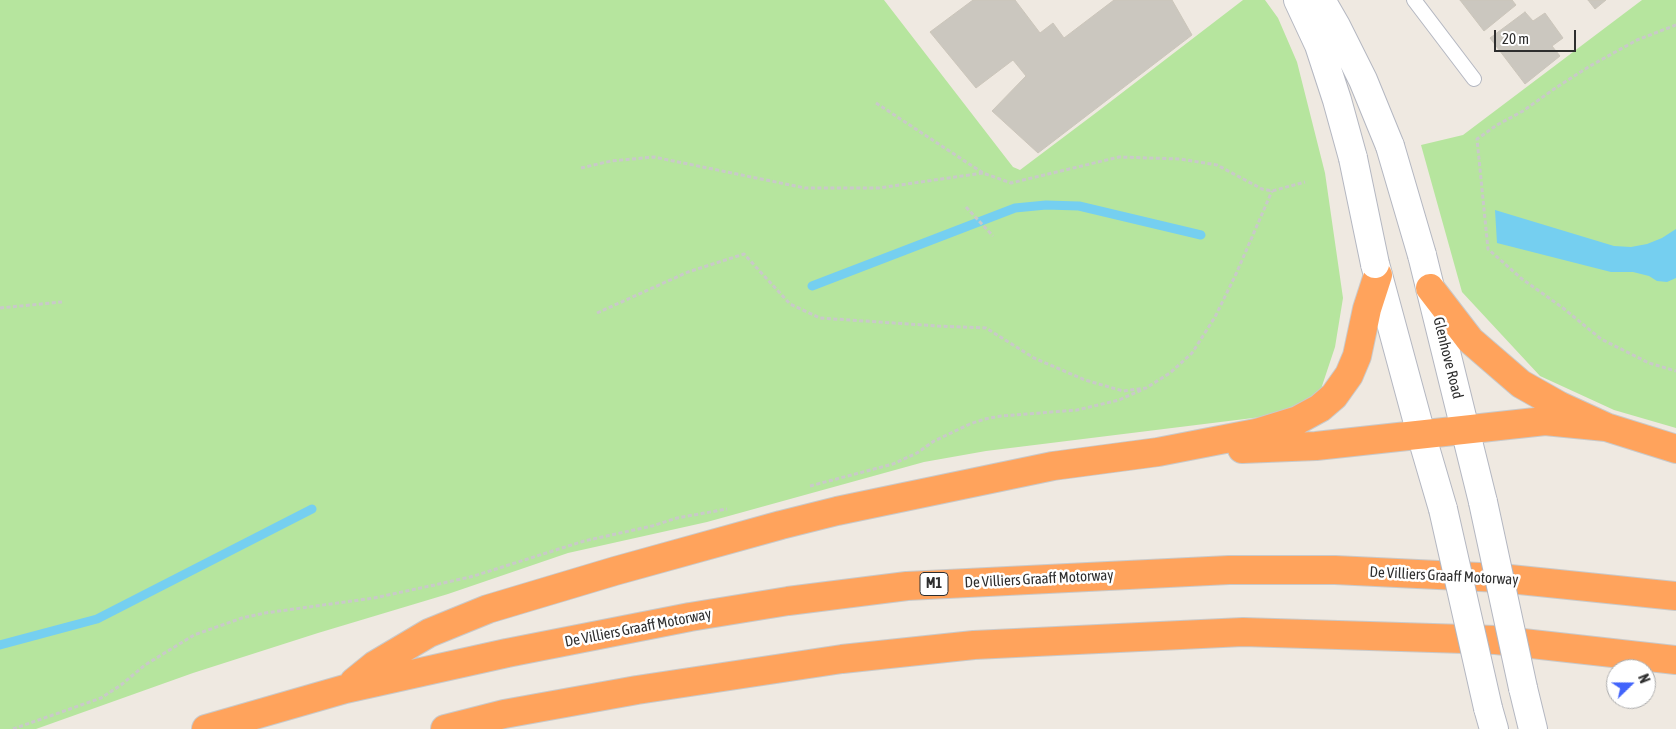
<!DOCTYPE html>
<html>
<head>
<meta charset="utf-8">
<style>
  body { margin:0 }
  #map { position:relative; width:1676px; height:729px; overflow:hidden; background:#efe9e1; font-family:"Asap Condensed",sans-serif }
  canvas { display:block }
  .north { position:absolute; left:1606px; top:659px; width:50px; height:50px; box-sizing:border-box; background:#fff; border:1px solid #ababab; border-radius:50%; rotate:68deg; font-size:14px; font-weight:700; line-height:20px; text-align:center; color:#2e2e2e }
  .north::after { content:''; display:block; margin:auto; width:18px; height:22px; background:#4264fb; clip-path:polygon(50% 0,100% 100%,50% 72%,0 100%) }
  .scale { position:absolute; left:1494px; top:30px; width:82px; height:22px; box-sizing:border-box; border:2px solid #2e2e2e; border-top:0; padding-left:6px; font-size:15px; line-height:18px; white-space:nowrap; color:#2e2e2e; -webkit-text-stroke:4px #fff; paint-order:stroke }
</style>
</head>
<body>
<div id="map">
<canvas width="1676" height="729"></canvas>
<div class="north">N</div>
<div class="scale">20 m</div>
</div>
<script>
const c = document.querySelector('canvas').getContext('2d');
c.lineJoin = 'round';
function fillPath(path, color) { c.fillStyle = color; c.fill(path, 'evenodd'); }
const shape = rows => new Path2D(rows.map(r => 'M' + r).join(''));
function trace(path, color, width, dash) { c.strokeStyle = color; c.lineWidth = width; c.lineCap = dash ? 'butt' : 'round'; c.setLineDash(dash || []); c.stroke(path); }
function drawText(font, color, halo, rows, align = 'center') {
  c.font = font + ' "Asap Condensed",sans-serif'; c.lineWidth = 5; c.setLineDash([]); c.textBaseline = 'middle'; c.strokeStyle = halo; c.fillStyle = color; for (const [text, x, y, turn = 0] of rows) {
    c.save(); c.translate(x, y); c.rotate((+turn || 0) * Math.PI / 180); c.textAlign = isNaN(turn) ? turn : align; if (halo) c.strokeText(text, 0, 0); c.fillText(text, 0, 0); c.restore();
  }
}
fillPath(shape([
  [0,0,884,0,1006,158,1013,167,1020,170,1097,112,1243,0,1265,0,1278,18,1297,62,1325,173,1343,298,1335,347,1321,389,1311,403,1269,416,986,451,924,462,707,522,568,553,448,594,318,633,193,673,36,729,0,729],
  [1642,0,1676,0,1676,428,1614,410,1540,376,1462,292,1421,145,1463,135]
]), '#b6e59e');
fillPath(shape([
  [1495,210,1614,246,1631,247,1647,244,1662,238,1676,229,1676,278,1667,282,1657,281,1649,276,1633,272,1611,272,1497,243]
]), '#75cff0');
trace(shape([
  [812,286,1015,208,1046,205,1079,206,1201,235],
  [0,645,97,619,312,509]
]), '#75cff0', 9);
const building = shape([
  [973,0,1015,0,1040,33,1053,23,1064,38,1114,0,1172,0,1192,35,1038,153,992,111,1026,76,1013,60,976,88,930,32,973,0],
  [1460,0,1512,0,1516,5,1484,31,1460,0],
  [1588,0,1606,0,1595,9,1588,0],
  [1525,12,1533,21,1545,13,1563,38,1552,46,1560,56,1525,84,1490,38,1525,12]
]);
fillPath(building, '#cbc7bf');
trace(building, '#cbc5ba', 1);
const service = shape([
  [1414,0,1474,79]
]);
const secondary = shape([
  [1298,0,1319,45,1337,100,1353,158],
  [1321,0,1336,26,1363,80,1390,146],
  [1422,255,1483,502],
  [1375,264,1421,434,1443,509],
  [1523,688,1533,729],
  [1488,708,1494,729]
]);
const motorway = shape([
  [1430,288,1470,340,1521,384,1560,406,1606,427,1676,449],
  [1242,449,1316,446,1545,421,1606,427],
  [354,682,375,665,429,633,488,609,615,571,781,525,837,511,1053,466,1158,452,1256,433,1298,420,1320,408,1334,396,1349,375,1357,356,1367,309,1378,275],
  [206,729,345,689,507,653,690,617,788,601,907,586,1229,570,1335,570,1500,578,1676,596],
  [445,729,504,714,637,690,842,659,974,645,1243,632,1496,640,1676,660]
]);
trace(service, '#b4b7c1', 16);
trace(secondary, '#b4b7c1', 30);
trace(motorway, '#c9c9c9', 30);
trace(shape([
  [1676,25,1637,40,1590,66,1557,87,1523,111,1497,125,1477,139,1488,249,1522,279,1563,308,1601,339,1649,363,1676,371],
  [876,103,983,173,1011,183,1119,157,1180,159,1217,165,1262,189,1272,191,1305,182],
  [581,168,611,161,654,157,805,188,879,188,983,173],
  [966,207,993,236],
  [0,308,62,302],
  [597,313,688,272,744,254,790,304,820,318,938,326,986,328,1034,358,1085,380,1123,391,1146,388,1170,373,1192,353,1215,317,1236,274,1272,191],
  [810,486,893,464,917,453,934,441,970,424,985,419,1001,416,1077,410,1119,400,1146,388],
  [13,729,101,698,121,685,145,665,194,635,242,618,265,613,374,598,439,584,474,576,584,541,652,526,677,518,727,509]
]), '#c9c9c9', 3, [4, 2.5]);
trace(service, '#fff', 14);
trace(secondary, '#fff', 28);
trace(motorway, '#ffa35c', 28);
const secondaryBridge = shape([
  [1390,146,1422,255],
  [1353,158,1375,264],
  [1483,502,1523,688],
  [1443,509,1488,708]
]);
trace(secondaryBridge, '#b4b7c1', 30, []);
trace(secondaryBridge, '#fff', 28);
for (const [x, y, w] of [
  [934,584,28]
]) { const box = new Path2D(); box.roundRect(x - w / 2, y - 11.5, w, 23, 4); c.fillStyle = '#fff'; c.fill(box); trace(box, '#2e2e2e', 1); }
drawText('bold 14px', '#2e2e2e', null, [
  ["M1",934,584]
]);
drawText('15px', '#2e2e2e', '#fff', [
  ["Glenhove Road",1448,358,76],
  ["De Villiers Graaff Motorway",1444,576,3],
  ["De Villiers Graaff Motorway",1039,579,-3],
  ["De Villiers Graaff Motorway",638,628,-11]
]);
</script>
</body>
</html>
